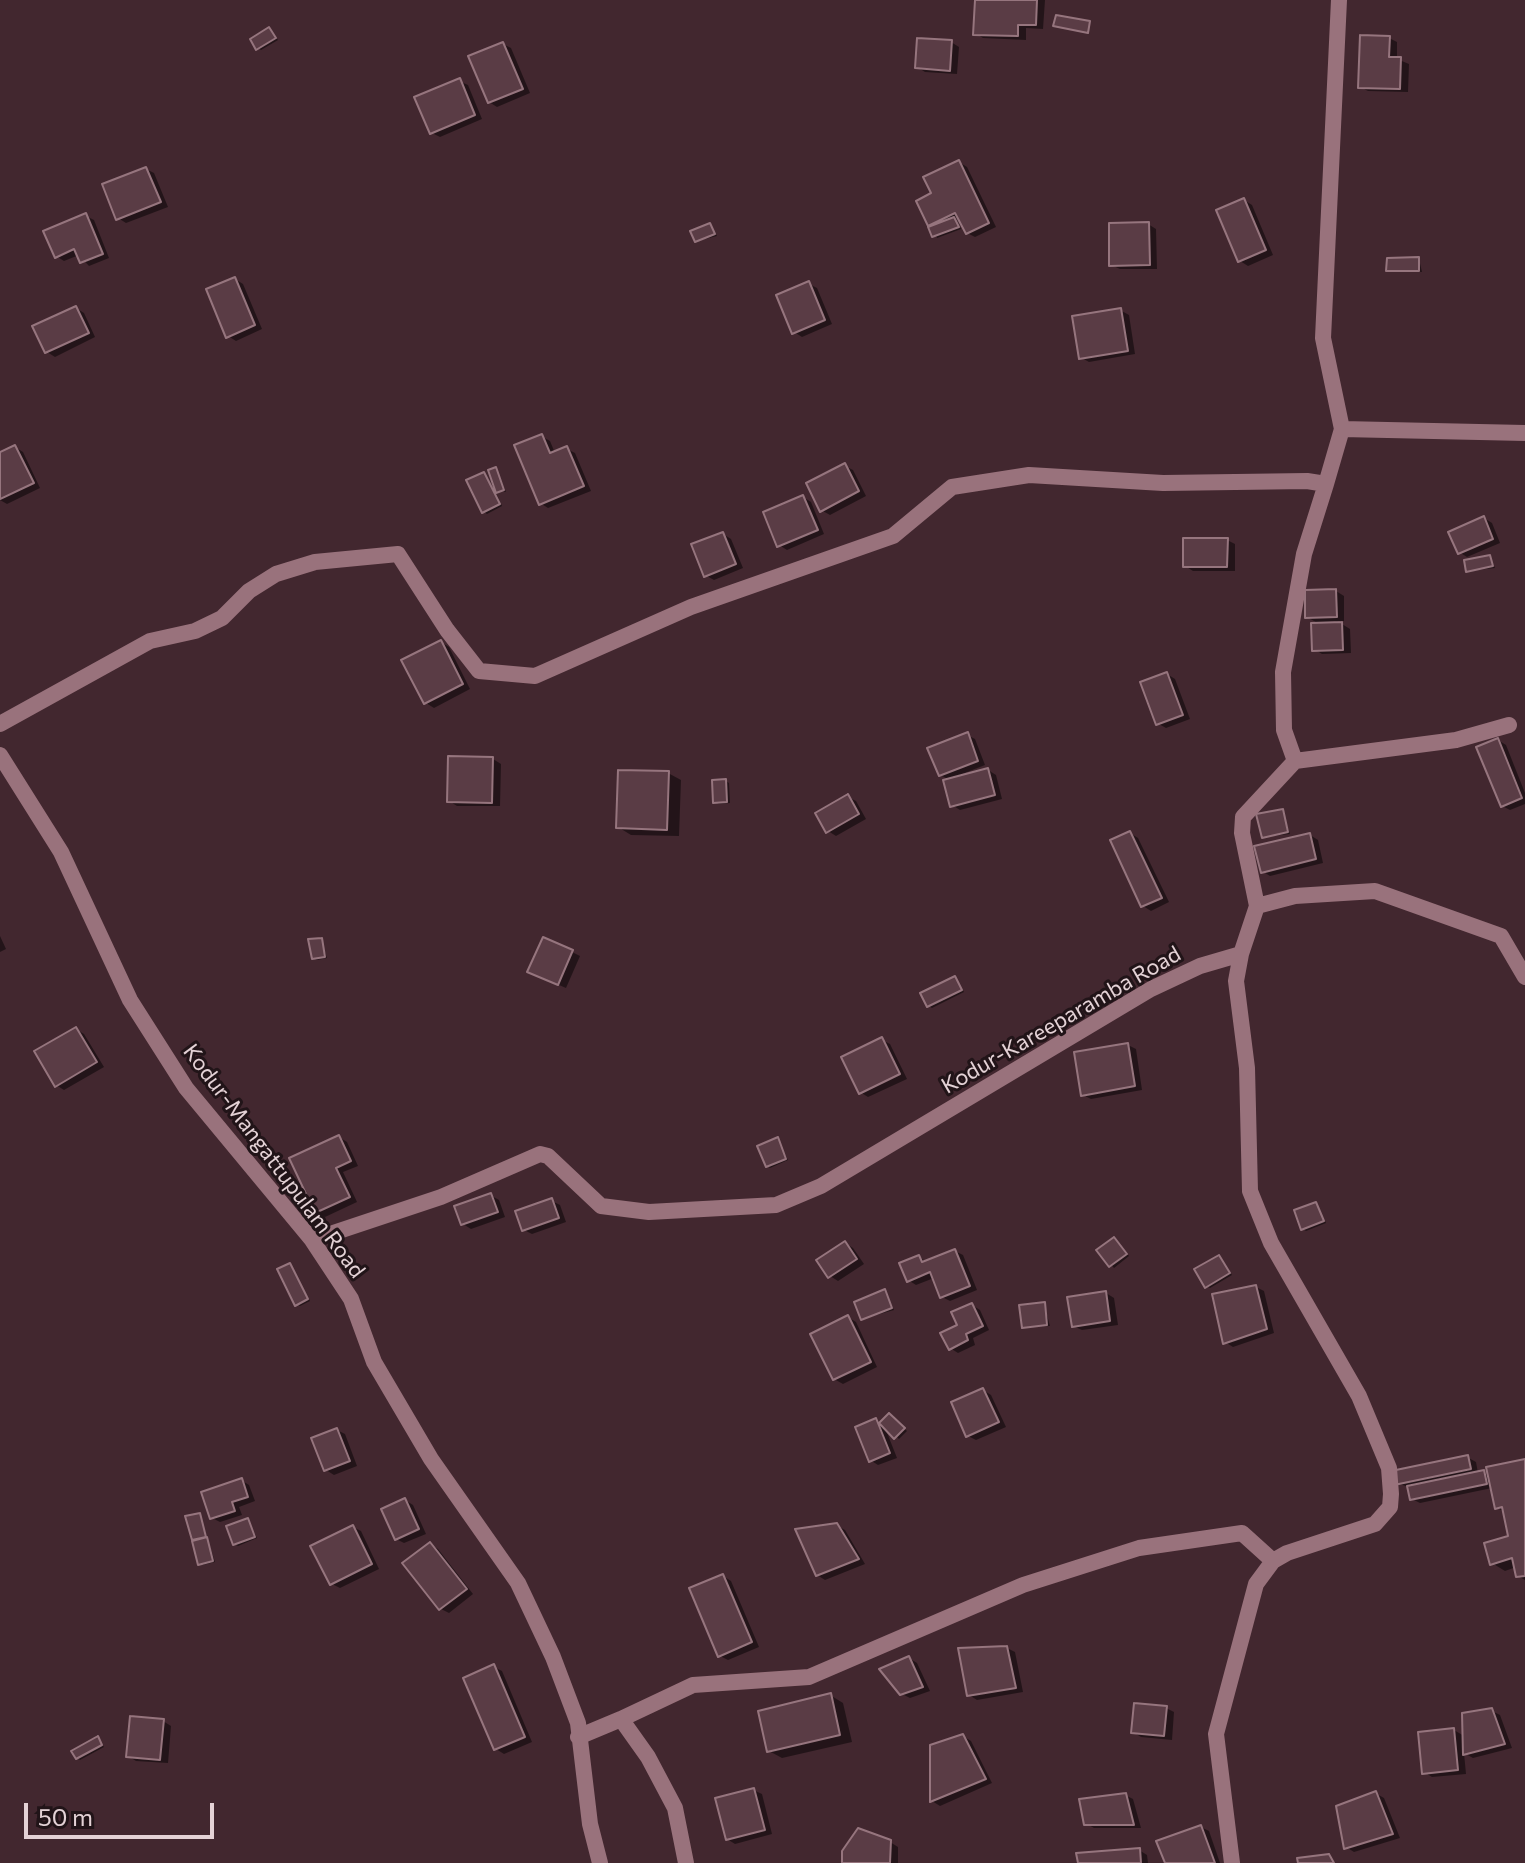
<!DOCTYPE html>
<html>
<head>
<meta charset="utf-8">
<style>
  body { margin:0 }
  #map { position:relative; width:1525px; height:1863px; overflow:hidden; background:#42272f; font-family:Commissioner,sans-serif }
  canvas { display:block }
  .scale { position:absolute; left:24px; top:1803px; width:190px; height:36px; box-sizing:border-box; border:4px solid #e4d2d6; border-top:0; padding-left:10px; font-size:24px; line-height:28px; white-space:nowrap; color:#e4d2d6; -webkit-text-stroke:6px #211418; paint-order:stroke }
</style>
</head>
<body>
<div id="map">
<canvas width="1525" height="1863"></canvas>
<div class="scale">50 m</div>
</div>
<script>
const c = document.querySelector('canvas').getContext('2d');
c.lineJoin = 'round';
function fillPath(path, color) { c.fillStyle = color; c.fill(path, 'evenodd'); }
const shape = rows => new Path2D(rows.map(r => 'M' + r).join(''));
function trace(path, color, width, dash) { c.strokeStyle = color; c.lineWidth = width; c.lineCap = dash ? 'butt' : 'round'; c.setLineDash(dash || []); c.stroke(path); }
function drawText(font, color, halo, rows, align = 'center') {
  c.font = font + ' Commissioner,sans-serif'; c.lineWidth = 6; c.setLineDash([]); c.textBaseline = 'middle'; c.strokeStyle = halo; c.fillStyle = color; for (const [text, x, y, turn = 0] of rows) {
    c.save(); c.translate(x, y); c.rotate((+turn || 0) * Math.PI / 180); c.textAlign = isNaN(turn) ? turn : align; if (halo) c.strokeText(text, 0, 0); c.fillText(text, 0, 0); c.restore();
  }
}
fillPath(shape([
  [977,0,1045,0,1043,29,1026,28,1026,40,983,38,975,33],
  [269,29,278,40,261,50,258,48],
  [1389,38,1397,42,1397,59,1409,64,1408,92,1368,91,1360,87],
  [951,42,959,47,957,74,925,72,917,67],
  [503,44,511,48,530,93,497,107,489,102],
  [459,81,468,85,482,119,440,137,432,133],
  [959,162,967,167,996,227,975,237,967,233,959,216,956,218,961,229,937,238,930,224,934,194],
  [146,169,154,173,168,207,126,223,118,218],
  [1244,200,1252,205,1273,255,1248,266,1240,261],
  [86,216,94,220,109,258,89,266,79,255,64,261,56,256],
  [1148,224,1156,229,1157,269,1120,269,1111,265],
  [710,225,717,236,697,241],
  [1419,259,1422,272,1388,270],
  [235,279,243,284,262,329,236,341,228,336],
  [809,284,817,288,832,324,802,337,794,332],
  [76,308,84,313,95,337,55,357,47,352],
  [1120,310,1129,315,1135,354,1089,362,1080,357],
  [541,436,550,441,555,453,567,449,575,453,591,491,548,508,540,503],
  [15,447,23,452,40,488,7,504,0,500,0,455],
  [845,466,853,470,866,496,830,515,821,510],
  [496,469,506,492,494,489,502,506,487,514,484,512,484,474,493,488],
  [803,497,811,502,824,534,787,550,779,545],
  [1484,518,1492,523,1500,543,1467,557,1459,552],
  [723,534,731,539,743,568,714,580,705,575],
  [1227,540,1235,544,1235,571,1193,571,1185,566],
  [1490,557,1495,568,1468,571],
  [1336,591,1344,596,1344,621,1337,621,1350,629,1351,653,1322,654,1314,649,1321,625,1307,617],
  [441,642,449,647,470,689,434,708,426,703],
  [1167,674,1175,679,1190,719,1166,728,1157,723],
  [967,735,975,739,985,765,962,774,963,777,988,770,996,775,1002,799,960,810,952,805,950,780,940,775],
  [1498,740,1506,745,1525,793,1525,804,1510,810,1502,806],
  [493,759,501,764,500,806,457,806,449,801],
  [668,773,681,780,679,836,631,835,618,827],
  [726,781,729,783,730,803,719,804,715,802],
  [848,797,856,801,866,819,836,836,828,831],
  [1282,811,1290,834,1263,837],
  [1130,833,1138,838,1169,902,1151,911,1143,906],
  [1310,835,1318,840,1323,863,1270,876,1262,871],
  [0,936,6,949,0,952],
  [321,940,327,958,317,960,313,958],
  [572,952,580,956,566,988,538,976],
  [955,978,964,992,932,1008,929,1006],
  [76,1029,84,1034,104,1067,64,1090,56,1085],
  [882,1040,890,1044,907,1079,868,1097,860,1092],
  [1128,1045,1136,1049,1142,1090,1091,1099,1083,1095],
  [339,1137,347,1142,358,1166,343,1172,357,1202,325,1217,316,1212],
  [777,1139,788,1160,770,1168,767,1166],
  [490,1195,499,1200,505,1217,471,1229,463,1224],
  [552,1201,560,1205,566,1222,532,1234,524,1230],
  [1316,1204,1326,1223,1306,1231,1303,1229],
  [1114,1239,1129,1256,1114,1268,1099,1251],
  [845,1243,853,1248,864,1264,838,1281,830,1276],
  [955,1251,963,1255,977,1290,950,1301,942,1297,934,1278,916,1285,908,1280,919,1257,927,1262],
  [1219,1257,1232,1275,1210,1288,1206,1286],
  [290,1265,310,1301,300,1306,296,1304],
  [1256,1287,1264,1291,1274,1333,1233,1347,1225,1342],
  [884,1291,894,1310,862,1319],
  [1106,1293,1114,1298,1118,1325,1082,1330,1073,1326],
  [1044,1304,1050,1326,1024,1327],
  [972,1305,980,1310,989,1330,973,1338,975,1345,958,1353,950,1348],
  [848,1317,856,1322,877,1367,843,1384,834,1379],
  [983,1390,991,1395,1006,1427,976,1440,968,1436],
  [893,1417,907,1431,899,1439,884,1425,897,1458,878,1465,870,1460,876,1420,881,1424],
  [337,1430,345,1434,357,1466,334,1475,326,1470],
  [1467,1457,1476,1462,1478,1473,1490,1475,1525,1461,1525,1580,1518,1576,1516,1567,1505,1571,1492,1563,1510,1537,1505,1512,1497,1508,1492,1488,1420,1503,1412,1499,1409,1487,1396,1483],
  [241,1480,249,1485,255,1501,239,1507,242,1515,220,1522,212,1518],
  [405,1500,413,1505,426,1534,404,1543,396,1539],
  [200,1515,215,1562,203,1565,188,1518],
  [248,1520,257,1538,238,1546,234,1544],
  [836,1525,845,1530,865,1564,825,1580,817,1575],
  [353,1527,361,1531,379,1569,340,1588,332,1584],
  [430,1544,438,1549,473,1594,449,1613,441,1609],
  [723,1576,731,1581,759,1647,728,1660,720,1656],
  [1007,1648,1015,1652,1023,1692,977,1700,969,1695],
  [909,1658,917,1663,930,1691,910,1698,902,1694],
  [494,1667,502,1671,532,1742,504,1754,496,1749],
  [830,1695,843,1703,852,1742,782,1758,769,1751],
  [1166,1708,1174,1712,1172,1740,1141,1737,1133,1732],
  [1492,1711,1500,1715,1512,1748,1473,1758,1464,1753,1466,1774,1432,1777,1424,1772,1454,1730,1464,1736],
  [163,1721,171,1726,168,1763,136,1761,128,1756],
  [963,1736,971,1741,992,1783,940,1806,932,1801,932,1746],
  [98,1739,104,1747,80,1760,77,1758],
  [753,1790,762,1794,772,1834,735,1844,727,1839],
  [1375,1793,1384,1798,1400,1838,1354,1852,1346,1847],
  [1125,1795,1133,1799,1141,1828,1094,1828,1085,1823],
  [1201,1827,1209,1831,1220,1863,1168,1863],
  [890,1842,898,1847,898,1863,844,1863],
  [1139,1850,1147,1855,1148,1863,1080,1863]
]), '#0007');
const building = shape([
  [975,0,1037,0,1036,25,1018,25,1018,36,973,35,975,0],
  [1056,15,1090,21,1088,33,1053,26,1056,15],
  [269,27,276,38,256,50,250,39,269,27],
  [1360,35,1390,36,1389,57,1401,57,1400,89,1358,88,1360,35],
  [917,38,952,40,950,71,915,68,917,38],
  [503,42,523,89,488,103,468,56,503,42],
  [460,78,475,115,430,134,414,97,460,78],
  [959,160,989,223,966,234,955,213,928,226,916,201,931,193,923,177,959,160],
  [146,167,161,202,116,220,102,184,146,167],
  [1244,198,1266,250,1238,262,1216,210,1244,198],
  [86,213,103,254,80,263,74,249,55,258,43,231,86,213],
  [954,217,959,227,932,237,928,227,954,217],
  [1149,222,1150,265,1109,266,1109,223,1149,222],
  [710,223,715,234,695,242,690,231,710,223],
  [1419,257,1419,271,1386,271,1387,258,1419,257],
  [235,277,255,325,226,338,206,289,235,277],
  [809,281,825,320,792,334,776,295,809,281],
  [76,306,89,333,45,353,32,326,76,306],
  [1121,308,1128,351,1079,359,1072,316,1121,308],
  [542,434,550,453,567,446,584,486,539,505,514,445,542,434],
  [15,445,34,483,0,499,0,452,15,445],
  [845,463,859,491,820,512,806,483,845,463],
  [496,467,504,490,496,493,488,470,496,467],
  [484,472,500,504,482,513,466,480,484,472],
  [803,495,818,530,777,547,763,512,803,495],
  [1484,516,1493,539,1458,554,1448,532,1484,516],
  [723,532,736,564,704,577,691,544,723,532],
  [1183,538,1228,538,1227,567,1183,567,1183,538],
  [1490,555,1493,566,1466,572,1464,560,1490,555],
  [1336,589,1337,617,1305,618,1305,590,1336,589],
  [1342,622,1343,650,1312,651,1311,623,1342,622],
  [441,640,463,684,424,704,401,660,441,640],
  [1167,672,1183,715,1156,725,1140,682,1167,672],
  [968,732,978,761,939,776,927,748,968,732],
  [1498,738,1522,798,1501,807,1476,747,1498,738],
  [448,756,493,757,492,803,447,802,448,756],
  [988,768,995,795,950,807,943,780,988,768],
  [618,770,669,771,667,830,616,828,618,770],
  [726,779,727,802,713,803,712,780,726,779],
  [848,794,859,814,826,833,815,813,848,794],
  [1283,809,1288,832,1262,838,1256,814,1283,809],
  [1130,831,1162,898,1141,907,1110,840,1130,831],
  [1310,833,1316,859,1261,873,1254,846,1310,833],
  [543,937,573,950,558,985,527,972,543,937],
  [322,938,325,957,312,959,308,939,322,938],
  [955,976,962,990,927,1007,920,993,955,976],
  [76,1027,97,1062,55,1087,34,1051,76,1027],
  [882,1037,900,1074,859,1094,841,1057,882,1037],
  [1128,1043,1135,1086,1081,1096,1074,1052,1128,1043],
  [339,1135,351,1161,336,1168,350,1197,315,1213,289,1158,339,1135],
  [778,1137,786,1159,766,1167,757,1146,778,1137],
  [491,1193,498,1212,461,1225,454,1206,491,1193],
  [552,1198,559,1218,522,1231,515,1211,552,1198],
  [1316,1202,1324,1221,1301,1230,1294,1210,1316,1202],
  [1114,1237,1127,1254,1109,1267,1096,1250,1114,1237],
  [845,1241,857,1259,828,1278,816,1260,845,1241],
  [955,1249,970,1286,940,1298,930,1272,907,1282,899,1263,919,1255,922,1262,955,1249],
  [1219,1255,1230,1273,1205,1288,1194,1269,1219,1255],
  [290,1263,308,1299,295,1306,277,1269,290,1263],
  [1256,1285,1267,1329,1223,1344,1212,1294,1256,1285],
  [885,1289,892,1308,861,1320,854,1302,885,1289],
  [1106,1291,1110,1321,1072,1327,1067,1297,1106,1291],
  [1045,1302,1047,1325,1022,1328,1019,1305,1045,1302],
  [972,1303,983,1326,966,1334,968,1340,949,1350,940,1333,957,1325,951,1312,972,1303],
  [848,1315,871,1362,833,1380,810,1334,848,1315],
  [983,1388,999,1422,966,1437,951,1402,983,1388],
  [889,1413,905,1428,894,1439,879,1423,889,1413],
  [876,1418,890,1453,869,1462,855,1427,876,1418],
  [337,1428,350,1461,324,1471,311,1438,337,1428],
  [1468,1455,1471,1469,1394,1485,1391,1471,1468,1455],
  [1525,1459,1525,1576,1516,1577,1512,1558,1490,1565,1484,1543,1508,1536,1502,1507,1495,1509,1486,1467,1525,1459],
  [1484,1470,1487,1484,1410,1500,1407,1486,1484,1470],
  [242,1478,248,1497,232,1502,235,1511,210,1519,201,1492,242,1478],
  [405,1498,419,1529,395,1540,381,1509,405,1498],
  [200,1513,206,1537,192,1540,185,1516,200,1513],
  [248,1518,255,1537,233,1545,226,1526,248,1518],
  [837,1523,859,1559,816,1576,795,1529,837,1523],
  [353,1525,372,1564,330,1585,310,1546,353,1525],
  [207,1537,213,1561,198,1565,192,1541,207,1537],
  [430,1542,467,1589,439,1610,402,1563,430,1542],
  [723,1574,752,1642,718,1657,689,1588,723,1574],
  [1007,1646,1016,1688,967,1696,958,1648,1007,1646],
  [909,1656,923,1687,900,1695,879,1669,909,1656],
  [494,1664,525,1737,494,1750,463,1678,494,1664],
  [831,1693,840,1735,767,1752,758,1711,831,1693],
  [1134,1703,1167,1706,1164,1736,1131,1733,1134,1703],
  [1492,1708,1505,1744,1463,1755,1462,1713,1492,1708],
  [130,1716,164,1719,160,1760,126,1757,130,1716],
  [1454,1728,1458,1770,1422,1774,1418,1732,1454,1728],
  [963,1734,986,1779,930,1802,930,1745,963,1734],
  [98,1736,102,1745,76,1759,71,1751,98,1736],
  [754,1788,765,1830,726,1840,715,1798,754,1788],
  [1376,1791,1393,1834,1344,1849,1336,1806,1376,1791],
  [1126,1793,1134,1825,1084,1825,1079,1799,1126,1793],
  [1201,1825,1215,1863,1165,1863,1156,1841,1201,1825],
  [858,1828,891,1840,890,1863,842,1863,842,1851,858,1828],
  [1140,1848,1141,1863,1078,1863,1076,1853,1140,1848],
  [1329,1854,1334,1863,1298,1863,1297,1858,1329,1854]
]);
fillPath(building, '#5a3c45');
trace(building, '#96757e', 2);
trace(shape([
  [1342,429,1525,433],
  [1326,484,1342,429,1323,338,1339,0],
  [0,724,150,641,195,631,222,618,249,591,276,574,315,562,398,554,447,630,479,671,535,676,691,607,893,536,952,487,1029,475,1163,483,1307,481,1326,484,1304,554,1283,672,1284,730,1295,761,1243,817,1242,833,1257,906],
  [0,755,61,852,130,1000,186,1088,312,1240,351,1299,374,1362,431,1459,518,1583,553,1657,578,1723,590,1824,600,1863],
  [1295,761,1456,740,1509,725],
  [1241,954,1257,906,1295,896,1375,891,1501,936,1525,977],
  [312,1240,441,1197,540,1154,548,1156,601,1206,649,1212,776,1205,821,1186,1151,989,1200,966,1241,954,1236,981,1247,1068,1250,1191,1271,1243,1359,1396,1389,1468,1391,1494,1390,1507,1375,1524,1287,1553,1273,1561,1256,1584,1216,1734,1232,1863],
  [621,1719,693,1685,809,1677,1023,1585,1139,1548,1242,1533,1273,1561],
  [578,1737,621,1719,648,1757,675,1808,686,1863]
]), '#99727c', 16);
drawText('22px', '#e4d2d6', '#211418', [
  ["Kodur-Kareeparamba Road",1061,1020,-30],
  ["Kodur-Mangattupulam Road",274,1161,53]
]);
</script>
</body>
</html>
